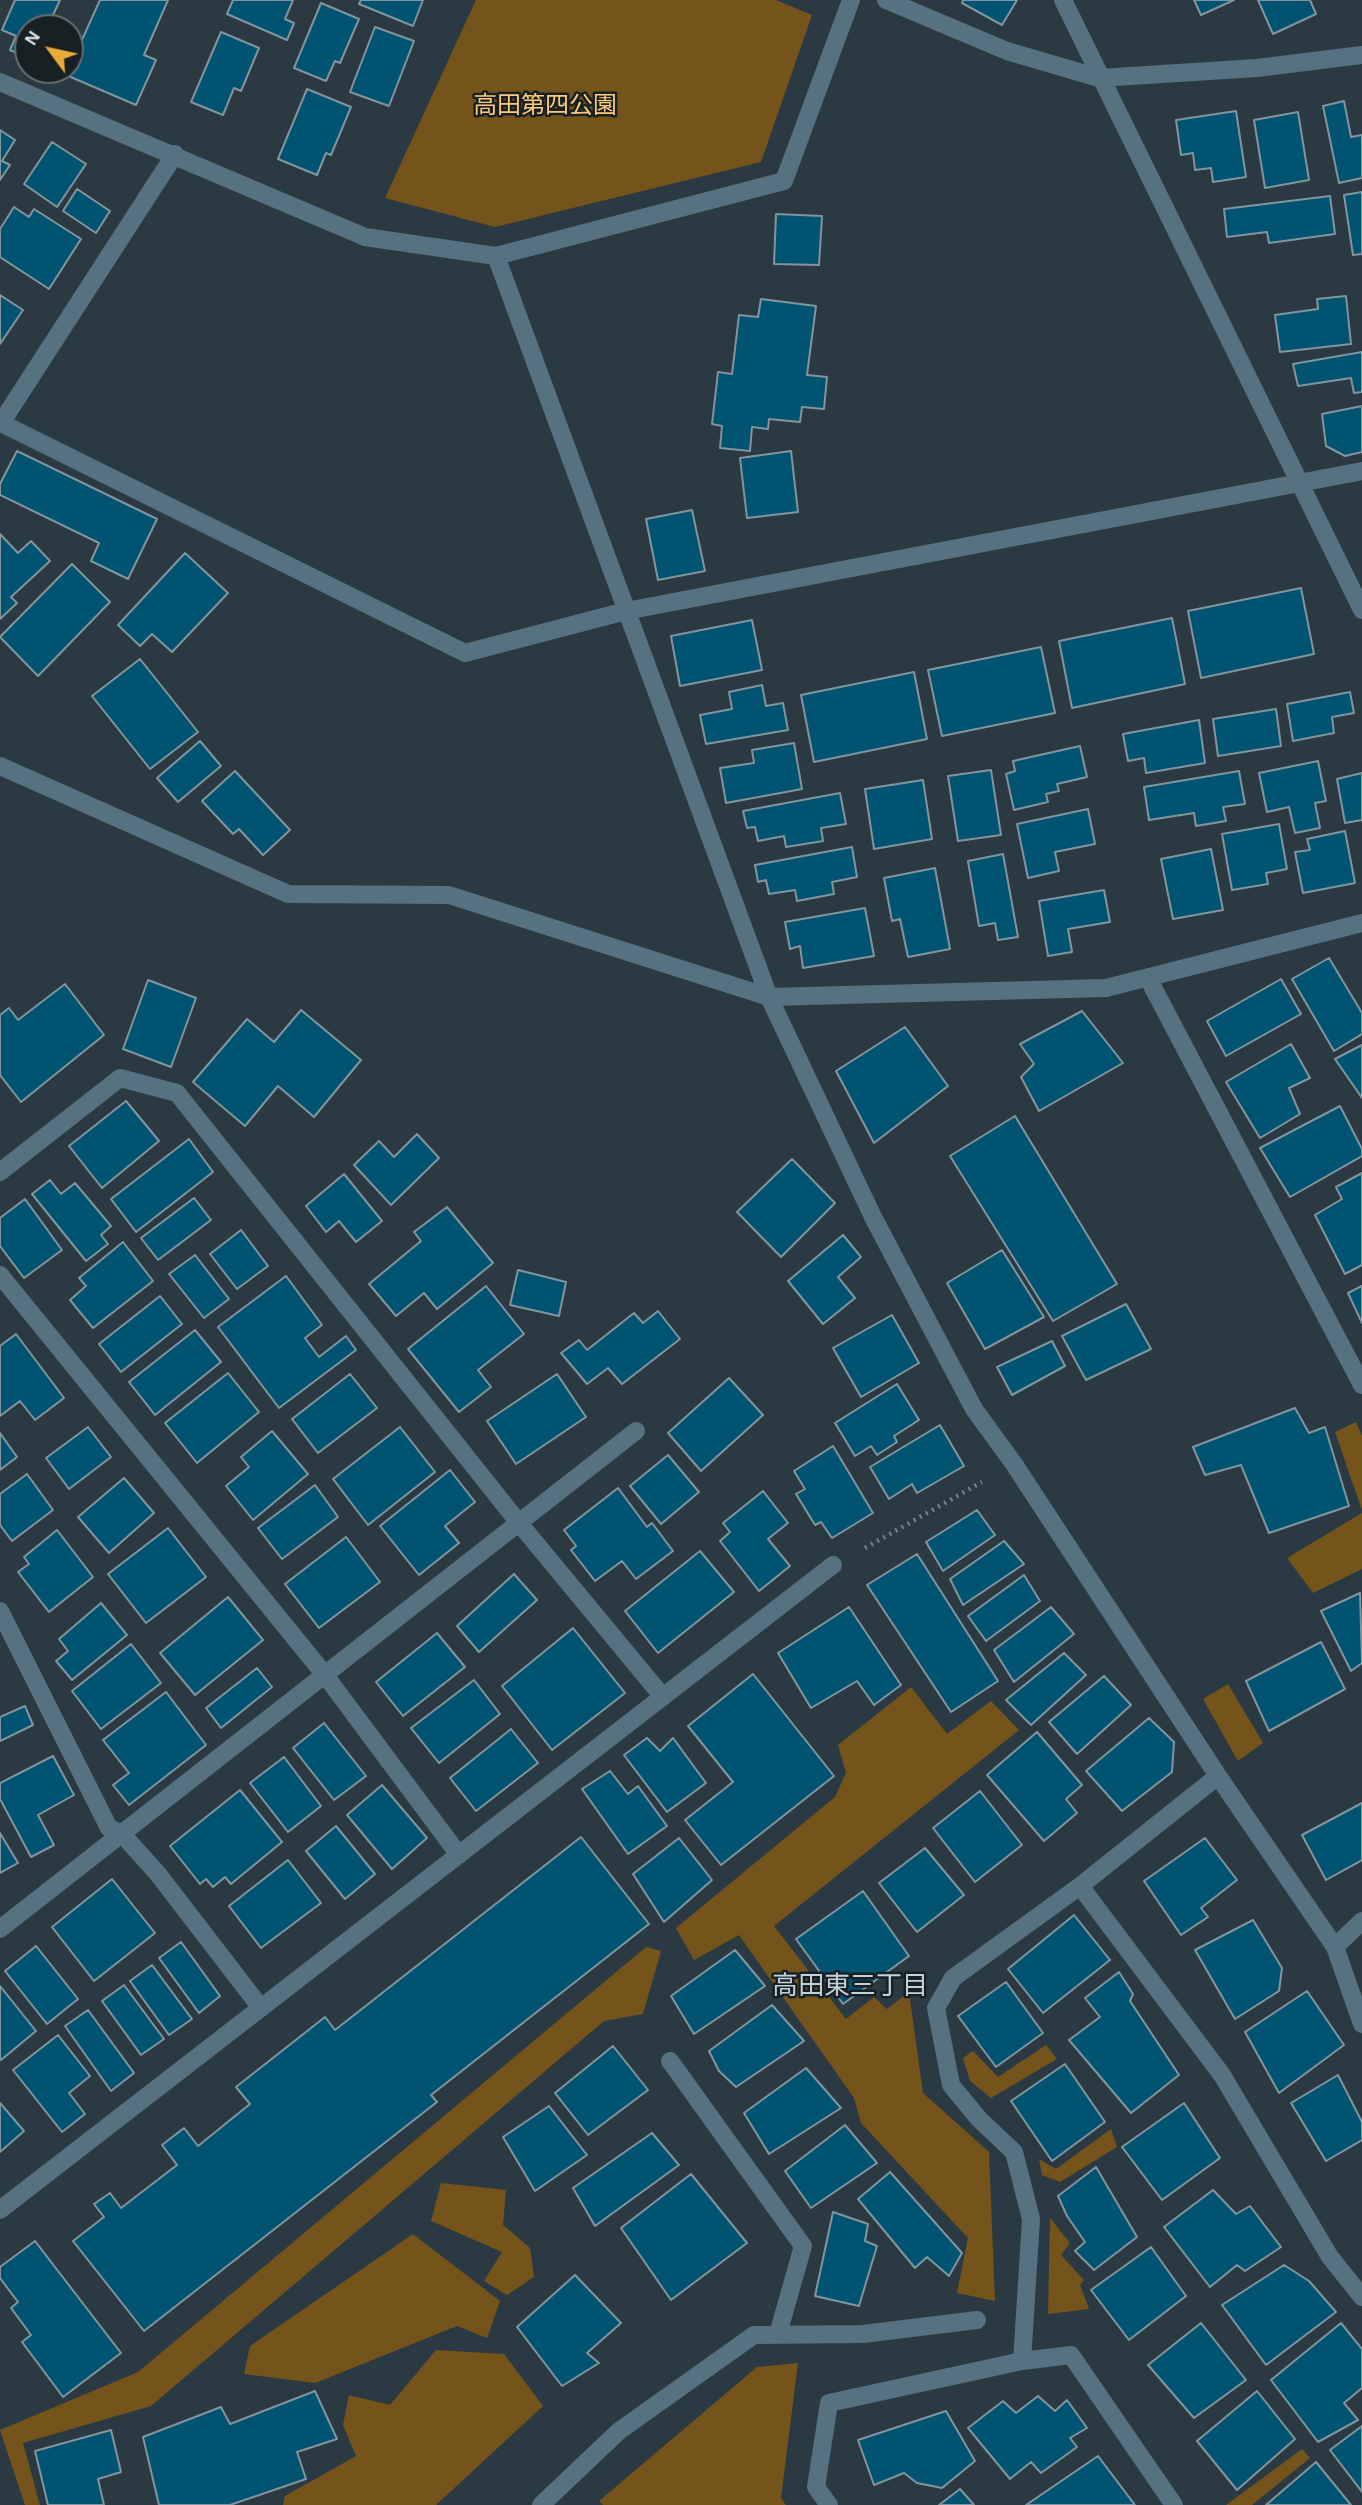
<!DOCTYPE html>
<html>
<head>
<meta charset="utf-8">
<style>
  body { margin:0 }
  #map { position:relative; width:1362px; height:2505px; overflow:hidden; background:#2b3a42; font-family:"Alegreya Sans",sans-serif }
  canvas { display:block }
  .north { position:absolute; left:14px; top:14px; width:70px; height:70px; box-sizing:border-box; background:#192023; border:2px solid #656d71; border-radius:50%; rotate:303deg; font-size:19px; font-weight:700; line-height:28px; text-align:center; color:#d7e1e5 }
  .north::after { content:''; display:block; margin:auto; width:24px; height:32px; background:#e9ab38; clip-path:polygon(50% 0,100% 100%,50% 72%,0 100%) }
</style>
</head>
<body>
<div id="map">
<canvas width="1362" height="2505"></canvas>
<div class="north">N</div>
</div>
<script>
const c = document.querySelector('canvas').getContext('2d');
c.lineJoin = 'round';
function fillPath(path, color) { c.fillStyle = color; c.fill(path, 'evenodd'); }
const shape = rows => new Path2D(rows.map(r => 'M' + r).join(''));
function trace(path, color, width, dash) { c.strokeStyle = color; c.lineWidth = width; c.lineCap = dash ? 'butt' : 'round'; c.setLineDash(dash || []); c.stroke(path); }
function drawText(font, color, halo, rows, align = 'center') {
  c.font = font + ' "Alegreya Sans","Noto Sans JP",sans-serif'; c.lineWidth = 5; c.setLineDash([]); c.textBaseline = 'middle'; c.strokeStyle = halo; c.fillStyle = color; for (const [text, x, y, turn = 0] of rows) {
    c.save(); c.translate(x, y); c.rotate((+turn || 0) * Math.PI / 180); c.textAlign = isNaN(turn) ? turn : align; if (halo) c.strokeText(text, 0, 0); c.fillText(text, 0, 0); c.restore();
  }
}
fillPath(shape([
  [476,0,776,0,812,15,761,162,495,227,385,198],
  [1356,1422,1362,1436,1362,1510,1335,1432],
  [1362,1513,1362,1569,1313,1593,1287,1558],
  [1228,1684,1263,1743,1238,1761,1203,1699],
  [911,1687,947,1734,991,1701,1019,1730,774,1926,846,2019,874,1997,887,2009,909,1992,923,2093,989,2152,995,2301,957,2293,968,2238,861,2123,854,2098,739,1935,694,1960,676,1928,835,1797,846,1773,838,1745],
  [646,1947,661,1951,643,2014,604,2021,151,2406,23,2443,40,2505,25,2505,0,2430,138,2372],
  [1046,2045,1057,2059,991,2098,970,2081,963,2058,973,2051,998,2077],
  [1111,2129,1117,2147,1060,2182,1042,2175,1039,2159,1056,2169],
  [441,2183,506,2190,503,2225,530,2248,534,2277,507,2295,484,2281,502,2252,431,2221],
  [1050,2218,1070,2243,1061,2255,1084,2280,1080,2285,1089,2309,1048,2314],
  [413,2234,500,2301,487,2338,457,2326,315,2383,244,2374,250,2346],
  [436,2350,504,2354,543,2406,436,2505,283,2505,285,2496,356,2456,343,2425,349,2395,390,2405],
  [798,2363,781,2498,786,2505,603,2505,599,2501,757,2367],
  [1302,2449,1310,2458,1252,2505,1226,2505]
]), '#74541b');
const building = shape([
  [15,0,60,0,47,28,28,28,28,58,10,50,16,36,2,30,15,0],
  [100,0,168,0,144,55,156,60,136,105,66,75,100,0],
  [233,0,293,0,285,19,294,23,287,40,227,14,233,0],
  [361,0,423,0,413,26,359,4,361,0],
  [963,0,1017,0,1002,25,962,3,963,0],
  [1194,0,1234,0,1201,15,1194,0],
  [1258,0,1310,0,1316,14,1273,34,1258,0],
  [321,3,359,19,340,63,335,61,326,81,294,68,321,3],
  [375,27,414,41,389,106,350,92,375,27],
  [221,32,259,48,241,91,234,88,223,115,191,102,221,32],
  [307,89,351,107,331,155,326,153,317,175,278,159,307,89],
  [1344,101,1351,137,1362,135,1362,178,1339,183,1323,106,1344,101],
  [1236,111,1246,177,1213,182,1211,168,1195,170,1193,153,1181,155,1176,120,1236,111],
  [1298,112,1309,180,1265,188,1254,120,1298,112],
  [0,130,15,140,2,161,10,165,0,180,0,130],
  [52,142,86,164,57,207,24,184,52,142],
  [77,189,110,211,96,233,63,211,77,189],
  [1362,192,1362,254,1353,255,1344,195,1362,192],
  [1330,196,1335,234,1269,243,1267,232,1227,237,1224,209,1330,196],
  [14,207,29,217,34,209,81,239,49,289,0,257,0,229,14,207],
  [776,214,822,216,819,265,774,264,776,214],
  [0,295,23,310,0,344,0,295],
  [1346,296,1351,344,1280,352,1275,315,1318,309,1317,299,1346,296],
  [761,299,816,306,807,375,827,377,824,409,802,407,800,422,769,419,768,429,752,427,750,451,720,448,722,426,712,424,718,372,732,374,739,315,758,317,761,299],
  [1362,352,1362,392,1354,393,1351,378,1298,386,1293,364,1362,352],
  [1362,406,1362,452,1345,456,1326,446,1322,414,1362,406],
  [17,451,157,519,128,579,91,561,99,543,0,495,0,484,17,451],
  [791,451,798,512,747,518,740,458,791,451],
  [692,510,705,571,658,580,646,519,692,510],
  [0,534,18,553,31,541,50,561,11,597,17,603,0,619,0,534],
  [185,553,228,593,172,652,152,634,140,646,118,625,185,553],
  [72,564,110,602,38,676,0,637,72,564],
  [1301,588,1314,654,1201,678,1188,611,1301,588],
  [1172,618,1185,684,1072,708,1059,641,1172,618],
  [752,620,762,670,680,686,671,636,752,620],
  [1041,647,1055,713,942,736,928,670,1041,647],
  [140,659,198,732,150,769,92,696,140,659],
  [914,672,927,739,814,762,801,695,914,672],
  [762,685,766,706,783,703,788,730,706,744,700,715,732,709,729,692,762,685],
  [1350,692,1354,713,1332,717,1334,733,1293,741,1287,704,1350,692],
  [1276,709,1281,746,1218,756,1213,719,1276,709],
  [1199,720,1205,763,1146,773,1144,758,1128,761,1123,734,1199,720],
  [200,741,221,766,178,802,157,778,200,741],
  [794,743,802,789,726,803,720,768,754,763,752,750,794,743],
  [1080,746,1087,777,1057,784,1059,791,1046,794,1048,802,1014,810,1006,774,1015,771,1013,761,1080,746],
  [1318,761,1326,801,1315,803,1320,828,1295,833,1289,807,1267,812,1259,773,1318,761],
  [991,770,1001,835,958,841,948,776,991,770],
  [235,771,290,830,263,855,239,829,233,834,202,801,235,771],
  [1239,771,1245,804,1223,807,1226,821,1196,826,1194,813,1149,820,1144,787,1239,771],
  [1362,773,1362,820,1345,823,1337,779,1362,773],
  [923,780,932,839,874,849,865,789,923,780],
  [840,793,846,824,821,828,823,841,786,847,784,836,758,841,755,827,747,828,743,811,840,793],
  [1088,809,1095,844,1055,852,1059,871,1028,878,1017,824,1088,809],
  [1279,824,1287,869,1266,873,1268,884,1232,890,1222,834,1279,824],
  [1345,831,1355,883,1303,893,1295,852,1310,850,1307,839,1345,831],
  [852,847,857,877,832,882,834,894,797,901,795,890,769,894,766,880,758,882,755,865,852,847],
  [1211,849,1223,910,1173,919,1161,859,1211,849],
  [1003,854,1018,937,998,940,995,923,979,926,968,861,1003,854],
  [935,868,950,949,908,957,900,919,892,921,884,878,935,868],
  [1104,890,1110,922,1068,929,1072,952,1048,956,1039,901,1104,890],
  [865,908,874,956,803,968,800,946,790,949,785,922,865,908],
  [1329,958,1362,1013,1362,1034,1334,1051,1292,979,1329,958],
  [1281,979,1301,1014,1226,1056,1207,1021,1281,979],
  [148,980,196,998,171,1067,123,1049,148,980],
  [65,984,104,1035,21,1102,0,1075,0,1015,9,1008,18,1020,65,984],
  [301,1010,361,1060,314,1117,278,1086,245,1126,193,1082,247,1019,274,1042,301,1010],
  [1082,1011,1123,1063,1039,1111,1021,1077,1034,1064,1020,1044,1082,1011],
  [905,1027,948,1086,874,1143,836,1071,905,1027],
  [1291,1044,1310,1078,1289,1088,1300,1114,1260,1138,1226,1082,1291,1044],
  [1362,1045,1362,1098,1335,1059,1362,1045],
  [126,1101,159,1141,102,1188,69,1146,126,1101],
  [1340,1106,1362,1149,1362,1156,1290,1197,1260,1148,1340,1106],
  [1015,1116,1117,1284,1053,1321,950,1156,1015,1116],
  [417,1134,439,1158,391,1205,354,1165,379,1141,394,1157,417,1134],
  [189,1139,213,1172,136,1232,111,1199,189,1139],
  [792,1159,835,1203,781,1257,737,1212,792,1159],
  [1362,1173,1362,1265,1345,1274,1315,1215,1342,1199,1336,1187,1362,1173],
  [344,1174,382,1221,356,1242,339,1221,326,1232,306,1206,344,1174],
  [50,1180,61,1194,75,1183,111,1226,101,1235,108,1244,86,1261,32,1194,50,1180],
  [194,1198,211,1220,158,1260,141,1238,194,1198],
  [25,1199,62,1250,24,1278,0,1246,0,1218,25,1199],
  [447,1207,493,1263,437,1309,424,1293,396,1316,369,1284,421,1241,414,1232,447,1207],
  [241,1230,268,1266,237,1289,210,1254,241,1230],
  [843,1235,861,1257,838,1277,855,1298,823,1324,788,1281,843,1235],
  [123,1242,153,1281,93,1328,70,1300,86,1286,79,1278,123,1242],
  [1002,1250,1044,1317,985,1349,947,1283,1002,1250],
  [195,1255,229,1299,204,1318,169,1274,195,1255],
  [518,1270,566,1282,559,1316,510,1305,518,1270],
  [286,1276,322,1325,305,1338,319,1357,346,1336,356,1350,279,1408,218,1327,286,1276],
  [486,1286,524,1334,478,1370,491,1387,459,1412,408,1349,486,1286],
  [1362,1286,1362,1323,1348,1293,1362,1286],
  [160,1296,182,1324,121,1372,99,1344,160,1296],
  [1126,1304,1151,1349,1086,1380,1062,1336,1126,1304],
  [658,1311,680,1339,622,1384,608,1368,587,1384,561,1353,579,1340,587,1350,634,1313,643,1323,658,1311],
  [892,1315,919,1363,861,1397,833,1348,892,1315],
  [195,1330,221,1362,155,1415,129,1382,195,1330],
  [16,1334,64,1398,35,1420,20,1401,0,1416,0,1346,16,1334],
  [1052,1341,1065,1366,1012,1395,997,1367,1052,1341],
  [228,1373,259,1412,197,1463,165,1423,228,1373],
  [350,1374,377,1408,318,1453,292,1419,350,1374],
  [557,1374,586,1417,516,1464,487,1421,557,1374],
  [729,1378,763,1415,701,1471,668,1433,729,1378],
  [897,1384,919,1420,894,1436,897,1442,877,1455,871,1446,855,1456,835,1423,897,1384],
  [1295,1408,1309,1433,1325,1427,1349,1506,1269,1533,1241,1465,1205,1475,1193,1447,1295,1408],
  [940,1425,964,1466,917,1493,912,1484,889,1499,870,1467,940,1425],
  [88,1427,111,1457,69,1489,46,1458,88,1427],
  [400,1427,435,1472,368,1525,333,1479,400,1427],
  [272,1431,308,1474,253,1520,226,1486,249,1467,241,1457,272,1431],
  [0,1433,17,1457,0,1470,0,1433],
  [833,1446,873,1513,832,1538,821,1522,815,1525,796,1494,805,1489,794,1471,833,1446],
  [668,1455,699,1492,661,1524,630,1486,668,1455],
  [450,1470,475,1502,445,1526,459,1543,419,1575,380,1526,450,1470],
  [27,1474,53,1510,12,1541,0,1525,0,1494,27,1474],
  [124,1478,154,1513,109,1553,78,1517,124,1478],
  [315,1485,338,1517,282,1559,258,1528,315,1485],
  [618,1488,647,1527,652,1523,673,1551,636,1579,622,1561,595,1581,571,1550,576,1546,564,1530,618,1488],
  [763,1491,788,1523,768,1539,790,1566,759,1591,720,1541,730,1532,723,1523,763,1491],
  [977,1510,995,1535,943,1571,926,1542,977,1510],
  [168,1528,206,1577,146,1623,108,1574,168,1528],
  [57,1530,93,1577,49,1612,18,1572,29,1564,24,1557,57,1530],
  [346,1537,380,1582,319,1628,285,1584,346,1537],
  [1004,1541,1024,1564,963,1605,950,1579,1004,1541],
  [700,1551,734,1592,658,1653,625,1611,700,1551],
  [917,1554,998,1681,951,1712,867,1585,917,1554],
  [514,1574,537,1600,479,1652,457,1626,514,1574],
  [1024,1575,1040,1601,986,1641,968,1616,1024,1575],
  [1360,1593,1362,1663,1351,1671,1321,1611,1360,1593],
  [228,1597,263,1640,195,1695,160,1653,228,1597],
  [101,1603,127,1635,72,1680,56,1661,68,1651,59,1639,101,1603],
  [849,1607,901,1685,874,1705,857,1681,811,1708,778,1653,849,1607],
  [1051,1607,1074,1634,1014,1682,994,1650,1051,1607],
  [573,1628,625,1693,552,1750,502,1686,573,1628],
  [437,1633,465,1667,403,1716,376,1682,437,1633],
  [1321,1642,1345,1689,1269,1731,1246,1681,1321,1642],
  [131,1644,161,1683,101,1729,72,1691,131,1644],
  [1064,1653,1086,1675,1031,1725,1006,1700,1064,1653],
  [257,1668,272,1687,221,1728,206,1708,257,1668],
  [753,1674,834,1776,721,1865,685,1820,733,1782,688,1726,753,1674],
  [1104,1676,1131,1705,1077,1754,1049,1722,1104,1676],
  [474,1680,500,1714,439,1763,411,1728,474,1680],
  [166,1692,206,1745,129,1805,113,1785,129,1773,103,1740,166,1692],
  [25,1706,33,1725,0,1741,0,1717,25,1706],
  [1149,1718,1174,1742,1172,1772,1122,1811,1086,1771,1149,1718],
  [324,1723,366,1776,334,1800,293,1748,324,1723],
  [511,1729,538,1763,476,1811,450,1778,511,1729],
  [1037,1732,1082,1785,1066,1799,1077,1813,1044,1841,987,1775,1037,1732],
  [647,1738,660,1751,673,1738,706,1783,667,1812,624,1755,647,1738],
  [53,1756,74,1795,38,1815,54,1845,31,1857,0,1799,0,1783,53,1756],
  [284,1757,321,1806,288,1832,250,1783,284,1757],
  [610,1771,628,1794,638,1786,667,1826,628,1854,582,1789,610,1771],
  [382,1785,427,1838,392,1869,347,1815,382,1785],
  [240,1790,282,1842,231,1884,225,1877,213,1887,206,1879,200,1884,170,1846,240,1790],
  [980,1791,1022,1845,975,1882,933,1828,980,1791],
  [1362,1803,1362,1860,1326,1880,1302,1835,1362,1803],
  [336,1826,375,1874,345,1899,306,1851,336,1826],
  [0,1833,18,1863,0,1873,0,1833],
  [581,1837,649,1924,431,2095,437,2102,144,2331,73,2241,104,2217,94,2204,110,2193,121,2208,177,2165,162,2145,184,2128,198,2146,250,2104,236,2087,325,2017,335,2030,581,1837],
  [679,1838,712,1880,664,1922,633,1874,679,1838],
  [1205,1838,1237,1880,1201,1908,1208,1917,1181,1935,1144,1881,1205,1838],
  [925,1848,964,1895,917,1932,879,1883,925,1848],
  [288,1860,321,1903,261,1948,229,1906,288,1860],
  [112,1879,155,1933,94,1981,52,1927,112,1879],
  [863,1891,909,1956,843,2004,796,1939,863,1891],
  [1074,1915,1110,1960,1043,2013,1008,1969,1074,1915],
  [1253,1920,1282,1968,1279,1991,1235,2019,1195,1950,1253,1920],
  [181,1942,220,1996,199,2013,159,1958,181,1942],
  [36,1946,78,1999,47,2024,5,1971,36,1946],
  [735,1950,765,1986,694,2034,671,1996,735,1950],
  [152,1965,192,2019,169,2035,130,1981,152,1965],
  [1119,1972,1133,1994,1130,2001,1179,2075,1131,2113,1069,2040,1100,2017,1085,1998,1119,1972],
  [1006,1982,1043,2033,996,2067,958,2016,1006,1982],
  [124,1985,164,2039,141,2055,102,2001,124,1985],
  [0,1986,36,2031,1,2060,0,2059,0,1986],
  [1307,1991,1344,2045,1279,2093,1245,2032,1307,1991],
  [772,2005,804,2041,736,2087,719,2071,709,2051,772,2005],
  [88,2010,134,2073,111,2091,65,2026,88,2010],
  [58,2035,90,2076,69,2093,85,2114,62,2132,13,2070,58,2035],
  [613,2046,648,2090,588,2135,555,2093,613,2046],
  [1065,2064,1105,2122,1052,2161,1011,2101,1065,2064],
  [806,2068,841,2108,769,2154,744,2113,806,2068],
  [1338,2075,1362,2122,1362,2140,1326,2161,1291,2103,1338,2075],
  [0,2103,24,2131,0,2152,0,2103],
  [1184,2103,1220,2158,1162,2200,1122,2147,1184,2103],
  [549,2106,587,2155,535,2191,503,2137,549,2106],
  [845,2125,877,2163,811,2208,785,2171,845,2125],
  [652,2133,679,2165,595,2226,573,2188,652,2133],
  [1096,2167,1137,2237,1094,2270,1075,2251,1085,2242,1067,2216,1058,2196,1096,2167],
  [890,2172,962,2253,949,2276,927,2257,915,2268,858,2199,890,2172],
  [691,2174,747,2243,671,2300,621,2228,691,2174],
  [1213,2190,1236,2214,1250,2206,1281,2247,1245,2271,1237,2265,1210,2287,1164,2227,1213,2190],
  [833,2212,868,2224,865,2241,877,2246,859,2306,815,2296,833,2212],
  [35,2241,121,2353,63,2397,22,2342,31,2335,11,2308,18,2302,0,2278,0,2267,35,2241],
  [1151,2247,1186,2296,1129,2340,1091,2290,1151,2247],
  [1284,2265,1309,2281,1336,2312,1266,2365,1222,2305,1284,2265],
  [575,2275,621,2323,587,2353,599,2363,562,2386,517,2327,575,2275],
  [1201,2323,1246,2380,1194,2418,1148,2365,1201,2323],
  [1341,2323,1362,2349,1362,2388,1344,2403,1358,2420,1318,2442,1271,2380,1341,2323],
  [315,2391,337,2439,297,2452,306,2479,230,2505,159,2505,143,2437,221,2407,230,2424,315,2391],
  [1257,2391,1295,2439,1237,2490,1197,2441,1257,2391],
  [1038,2396,1055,2411,1067,2400,1087,2428,1070,2438,1077,2447,1041,2473,1031,2462,1010,2479,968,2428,1003,2401,1016,2413,1038,2396],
  [946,2411,975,2461,942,2488,917,2483,904,2473,874,2485,858,2440,946,2411],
  [1362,2426,1362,2492,1330,2450,1362,2426],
  [111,2430,121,2472,98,2479,104,2505,48,2505,35,2451,111,2430],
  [1098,2456,1135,2505,1026,2505,1098,2456],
  [1316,2462,1351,2505,1266,2505,1316,2462],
  [960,2489,974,2505,939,2505,960,2489]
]);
fillPath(building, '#005472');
trace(building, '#82949d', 2);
trace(shape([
  [865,1548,982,1482]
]), '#77848a', 4.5, [2, 5]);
trace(shape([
  [886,0,1007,51,1099,78,1257,68,1362,55],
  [1063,0,1362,610],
  [0,82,365,237,496,256,784,181,851,0],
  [175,154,1,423,465,653,626,611,1362,471],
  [496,256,769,997,873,1217,974,1409,1014,1464,1218,1776,1335,1947,1362,2024],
  [0,766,288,894,449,895,769,997,1106,988,1362,923],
  [1148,978,1362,1385],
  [0,1172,120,1078,177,1093,519,1523,663,1697],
  [0,1275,325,1675,459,1855],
  [0,1611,109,1828,122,1834,158,1874,261,2008],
  [1080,1886,1222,2075,1330,2257,1362,2297],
  [0,1929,636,1431],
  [1335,1947,1362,1921],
  [670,2061,803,2246,778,2334],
  [0,2210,833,1565],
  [1022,2361,1031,2219,1014,2152,979,2119,951,2085,936,2008,953,1978,1080,1886,1218,1776],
  [541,2505,619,2431,754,2335,863,2334,977,2320],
  [829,2505,816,2487,829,2403,1022,2361,1071,2355,1174,2505]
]), '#56717f', 18);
drawText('24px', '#fcca7a', '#192023', [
  ["高田第四公園",545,106]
]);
drawText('26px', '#c0d2dc', '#192023', [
  ["高田東三丁目",850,1986]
]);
</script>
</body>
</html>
